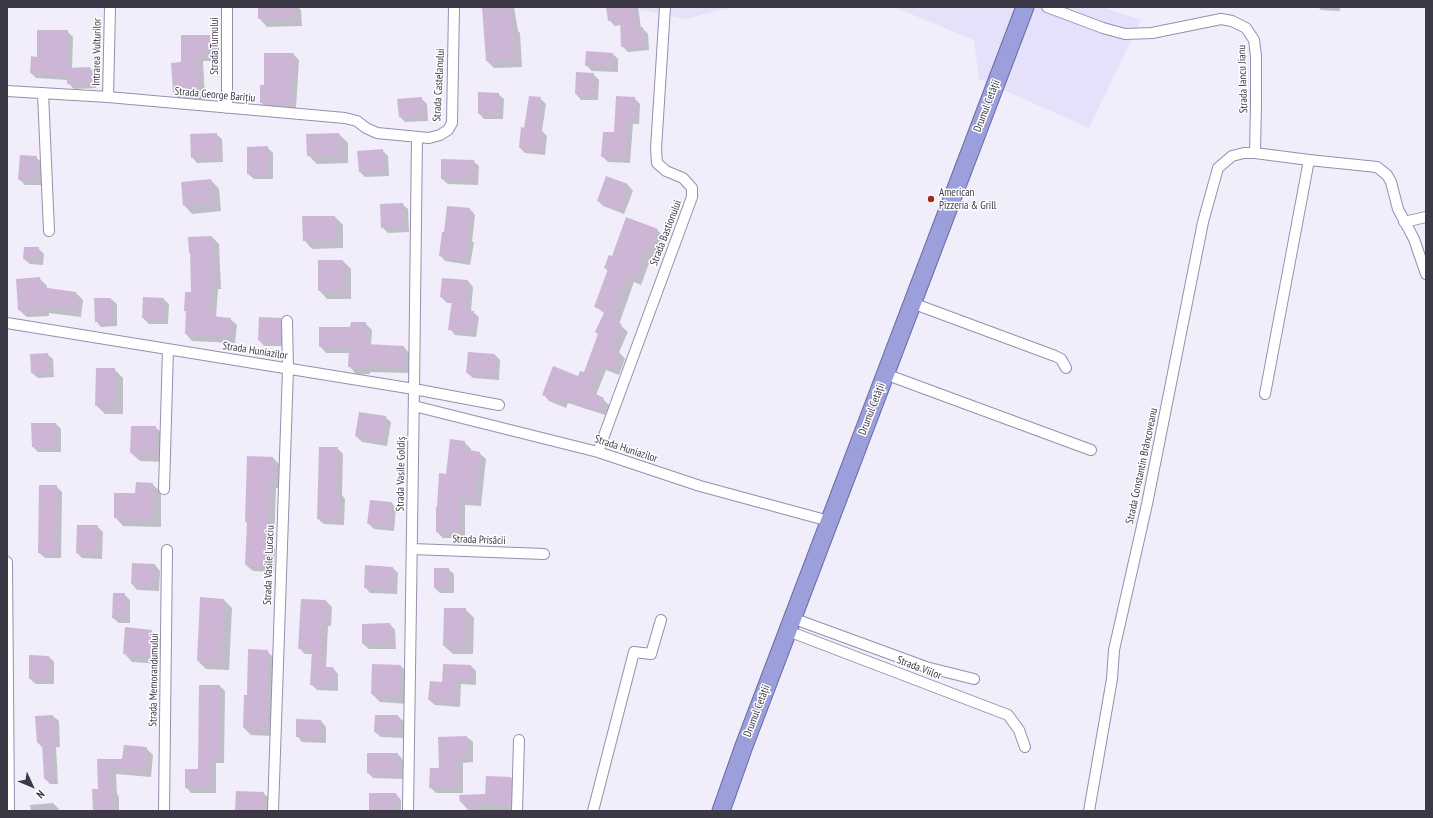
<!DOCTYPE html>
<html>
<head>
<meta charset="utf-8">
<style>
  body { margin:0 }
  #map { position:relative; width:1433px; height:818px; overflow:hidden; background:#f1edfb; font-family:"PT Sans Narrow",sans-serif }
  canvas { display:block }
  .frame { position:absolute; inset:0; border:8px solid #3c3846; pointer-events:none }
  .north { position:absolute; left:12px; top:766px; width:40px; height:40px; -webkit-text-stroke:3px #fff; paint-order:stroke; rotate:134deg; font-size:11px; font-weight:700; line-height:16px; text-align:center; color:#3c3846 }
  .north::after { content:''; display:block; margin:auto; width:14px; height:18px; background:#3c3846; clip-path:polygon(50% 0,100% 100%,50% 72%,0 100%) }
</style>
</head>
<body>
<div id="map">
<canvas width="1433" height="818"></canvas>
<div class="frame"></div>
<div class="north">N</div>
</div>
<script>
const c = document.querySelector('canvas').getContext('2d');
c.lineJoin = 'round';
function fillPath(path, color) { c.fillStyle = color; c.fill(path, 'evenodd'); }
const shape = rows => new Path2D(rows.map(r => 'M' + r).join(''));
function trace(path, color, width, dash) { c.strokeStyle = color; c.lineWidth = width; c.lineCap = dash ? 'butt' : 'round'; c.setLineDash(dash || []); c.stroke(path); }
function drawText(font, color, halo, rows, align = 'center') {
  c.font = font + ' "PT Sans Narrow",sans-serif'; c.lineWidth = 3; c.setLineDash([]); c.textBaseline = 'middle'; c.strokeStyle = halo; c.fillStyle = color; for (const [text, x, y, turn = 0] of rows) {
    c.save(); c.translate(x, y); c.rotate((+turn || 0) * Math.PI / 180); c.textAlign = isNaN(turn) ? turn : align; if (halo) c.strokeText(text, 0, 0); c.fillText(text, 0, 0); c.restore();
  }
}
fillPath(shape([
  [628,7,738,7,720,10,686,19],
  [894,7,1102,7,1141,20,1089,128,979,79,974,40]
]), '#e7e0fa');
fillPath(shape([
  [259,7,298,7,301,10,302,26,267,27,259,18],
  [483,7,514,7,518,31,520,33,522,67,494,68,487,61],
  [607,7,638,7,641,28,642,28,648,34,649,50,628,52,622,46,621,25,615,26,609,20],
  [1318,7,1340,7,1340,11,1321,10],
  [67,31,73,37,72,69,90,68,95,73,96,88,74,89,68,83,68,80,36,78,31,73,38,58],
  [212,36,219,43,219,61,203,61,205,99,181,100,174,93,182,63],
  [587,52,613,54,618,59,618,72,592,71,586,65],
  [293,54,299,60,296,108,266,108,261,102,265,86],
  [593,74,599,80,598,100,581,100,576,94],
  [498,94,504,99,503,119,484,119,479,113],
  [421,98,427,104,428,121,405,122,400,117],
  [540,98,546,104,542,131,547,136,545,155,525,153,520,148,525,129],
  [634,98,640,104,639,124,633,124,630,163,608,162,602,156],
  [216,134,222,139,223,162,197,163,192,157],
  [339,134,348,143,348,163,317,164,308,155,307,135],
  [267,147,273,153,273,179,254,179,248,174],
  [382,150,388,156,389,176,365,177,360,172],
  [36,157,42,163,41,185,25,185,19,179],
  [473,161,479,166,478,185,448,184,442,179],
  [606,178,628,185,633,191,624,214,603,206,598,201],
  [211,180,219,189,221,211,192,214,184,205],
  [402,204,408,209,409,232,388,233,382,227],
  [470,209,475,215,472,241,474,243,470,265,445,261,440,255],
  [335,217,343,225,343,248,312,249,304,240],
  [657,230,664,236,655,259,651,258,641,285,634,282,619,324,628,332,619,352,625,359,619,375,606,370,596,395,603,399,610,406,605,415,568,403,566,408,549,401,543,394,585,374,599,335,596,332,605,314,595,306,608,271,605,268,612,257],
  [212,237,219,244,221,289,218,289,216,318,230,319,237,325,235,343,192,341,186,334,187,313,185,311],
  [38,248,44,254,43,265,30,264,24,259],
  [343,261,351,269,351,299,327,299,319,290],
  [39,278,47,286,47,289,76,293,83,300,81,317,49,313,49,316,27,317,19,310],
  [468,281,473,287,471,311,473,312,479,317,476,337,455,335,450,329,453,303,447,303,441,297],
  [144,298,163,299,169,304,168,324,149,324,143,318],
  [111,299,117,304,117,326,101,327,96,321],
  [281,319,286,324,286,346,264,346,259,340],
  [365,323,372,330,371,346,404,347,410,354,410,373,370,372,370,374,356,374,350,367,350,353,326,353,320,346,351,328],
  [47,354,53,359,54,377,38,378,32,373],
  [495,355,500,360,499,380,473,378,467,373],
  [114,369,123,378,123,414,105,414,96,405],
  [385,417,391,422,387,446,362,442,356,436],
  [56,424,61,429,61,452,38,452,33,447],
  [155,427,164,435,164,462,140,461,131,453],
  [464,442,471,449,471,451,479,453,486,459,481,506,465,505,465,538,443,538,437,532,438,508,447,475],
  [337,448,343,454,342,495,345,499,344,525,324,524,318,519],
  [273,458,280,465,279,488,276,488,274,546,275,548,274,572,253,571,246,565,248,524,246,522],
  [152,484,161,492,161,527,123,526,115,517],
  [56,486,62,492,61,558,45,558,39,553],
  [391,502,396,508,394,531,374,529,368,523],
  [97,526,103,532,102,559,82,558,77,553],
  [133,564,155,565,160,571,159,591,137,590,132,584],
  [393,568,398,573,397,594,370,593,365,587],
  [448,569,454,574,454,593,440,593,435,588],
  [124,594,130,600,130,623,119,623,113,618],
  [224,600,232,608,229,670,206,669,198,661],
  [302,600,326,601,332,607,331,626,328,626,326,668,333,668,338,674,338,691,317,690,312,685,313,654,305,654,299,648],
  [465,609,474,618,473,654,453,654,444,646],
  [390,624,395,630,396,649,369,649,363,644],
  [152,631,160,639,158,664,132,662,124,653],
  [267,651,274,658,273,736,251,735,244,728,248,696],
  [49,657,54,662,54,684,36,684,30,679],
  [401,666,409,675,408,704,380,702,372,694],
  [471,666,476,671,476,685,461,684,460,707,435,705,429,700,443,683],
  [220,686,225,691,224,763,216,763,216,793,191,793,186,787,199,770],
  [53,716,59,721,60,747,56,747,58,784,50,784,45,779,43,748,38,743],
  [376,716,398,716,404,722,403,738,381,737,375,732],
  [321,721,326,727,326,743,302,742,297,736],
  [467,737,473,742,473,762,463,763,463,793,436,793,430,787,440,769],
  [146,748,153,755,151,777,116,774,117,794,119,797,119,811,94,811,100,790,98,760,123,760],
  [398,754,403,760,403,779,373,778,368,773],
  [487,777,511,778,519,786,518,811,469,811,461,802,486,795],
  [263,793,269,798,268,811,236,811],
  [396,794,401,800,401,811,370,811],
  [53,803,59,809,59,811,31,811,30,805]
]), '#0003');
fillPath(shape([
  [258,7,294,7,294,18,258,19],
  [482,7,509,7,511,25,513,25,515,60,486,61],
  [606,7,634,7,636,28,643,27,644,45,621,47,620,19,608,21],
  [37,30,68,30,67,68,90,67,91,82,67,84,67,75,30,73,31,56,37,57],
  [181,35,212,35,212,54,196,54,198,92,173,93,171,63,181,62],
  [586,51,613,53,612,67,585,66],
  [264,53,294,53,291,103,260,103,260,85,264,85],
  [576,72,594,73,593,95,575,94],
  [478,92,499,93,498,114,478,114],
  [529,96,541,97,537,129,542,129,540,150,519,148,521,127,524,128],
  [616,96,635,97,634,119,628,119,625,158,601,157,603,132,614,132],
  [422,97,423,116,399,117,397,99],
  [217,133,218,157,191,158,190,134],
  [339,133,340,155,307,156,306,134],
  [268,146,268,174,247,174,247,147],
  [383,149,384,170,359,172,357,151],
  [20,155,37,156,36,180,18,180],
  [441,159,474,160,473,180,441,179],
  [606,176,628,184,619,209,597,201],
  [211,179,213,203,183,206,181,182],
  [403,203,404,227,381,228,380,204],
  [447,206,470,208,467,236,469,236,465,260,439,256,442,232,444,232],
  [302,216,335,216,335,240,303,241],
  [626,217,658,229,648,253,644,252,634,279,627,276,611,319,622,324,611,348,619,351,613,369,599,364,588,390,604,398,598,409,561,397,559,402,542,395,553,366,578,376,580,371,584,372,598,334,595,332,605,311,594,307,608,269,604,268,609,255,612,256],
  [212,236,214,283,212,283,210,316,231,318,229,337,185,334,186,311,184,311,185,292,191,292,190,253,189,253,188,237],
  [24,247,39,247,38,259,23,259],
  [318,260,343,260,343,291,318,291],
  [40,277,41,287,76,292,74,310,42,306,42,309,18,310,16,279],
  [442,278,468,280,465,310,474,311,471,332,448,330,452,299,440,297],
  [143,297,164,298,162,319,142,318],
  [94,298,111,298,112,321,95,322],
  [259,317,281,318,281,341,258,341],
  [351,322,366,322,365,344,404,346,403,367,364,365,364,368,348,367,349,347,319,347,319,327,350,327],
  [468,352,495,354,494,375,466,373],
  [48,353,49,372,31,373,30,354],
  [96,368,115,368,115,406,95,406],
  [359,412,386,416,382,441,355,436],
  [31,423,56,423,56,447,32,447],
  [131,426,156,426,156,454,130,453],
  [450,439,465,441,464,449,480,452,475,500,459,498,459,531,436,532,436,507,437,507,439,473,446,474],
  [319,447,338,447,336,492,340,492,339,520,317,519],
  [247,456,273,457,273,482,270,482,267,540,269,540,268,566,245,565,247,522,245,522],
  [136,482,153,483,152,519,114,518,114,493,135,493],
  [39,485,57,485,56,553,38,553],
  [370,500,391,502,389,526,367,524],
  [77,525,98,525,97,554,76,553],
  [132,563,155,564,154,586,131,584],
  [365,565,393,567,392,589,364,588],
  [434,568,449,568,449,588,434,588],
  [113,593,125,593,125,618,112,618],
  [200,597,224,599,221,662,197,661],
  [301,599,326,600,326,621,322,621,321,667,333,667,333,686,310,685,312,649,298,649],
  [444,608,466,608,465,646,443,646],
  [390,623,391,644,362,644,362,624],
  [125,627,152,630,150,656,123,654],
  [248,649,268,650,267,729,243,728,244,695,247,695],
  [29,655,49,656,49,679,29,679],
  [372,664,401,665,399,696,371,694],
  [443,664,471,665,471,680,456,679,455,702,428,700,430,681,442,682],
  [199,685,220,685,219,758,211,758,210,788,185,788,185,769,198,769],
  [53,715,55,742,51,742,53,779,44,779,42,743,37,743,35,716],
  [375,715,398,715,398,733,374,732],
  [296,719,321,720,320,738,296,737],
  [467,736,468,757,458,758,458,788,429,788,430,768,439,768,438,737],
  [124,745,147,747,144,771,110,767,110,789,113,789,113,811,93,811,92,789,98,789,97,759,122,759],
  [367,753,398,753,398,774,367,773],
  [486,776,511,777,511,805,480,803,480,811,468,811,468,803,460,802,459,795,485,794],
  [236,791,264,792,263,811,235,811],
  [369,793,396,793,396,811,369,811]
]), '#cdb6d5');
const minor = shape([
  [1047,7,1103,28,1125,34,1152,33,1221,19,1232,21,1246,28,1254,40,1256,56,1256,104,1255,153],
  [7,91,108,97,345,118,357,121,366,128,377,133,429,138,440,135,448,130,452,123,454,7],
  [43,93,49,231],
  [108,97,110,7],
  [227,108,227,7],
  [1404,222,1426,217],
  [912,303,1055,356,1061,359,1066,368],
  [7,323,414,389,499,405],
  [885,374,1091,450],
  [1265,394,1309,160],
  [414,406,598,452,700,486,829,521],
  [598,452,692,197,692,188,683,178,666,171,657,163,656,149,665,7],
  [164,489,168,349],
  [412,549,544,554],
  [7,562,9,811],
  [792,618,926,667,974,679],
  [788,631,1008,715,1019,730,1025,747],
  [164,811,167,550],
  [273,811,288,369,287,321],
  [408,811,414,389,417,137],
  [517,811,519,740],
  [593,811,634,652,651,654,661,620],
  [1089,811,1112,679,1114,650,1147,504,1203,222,1218,168,1232,156,1244,153,1255,153,1309,160,1377,167,1387,175,1391,182,1398,209,1414,239,1426,274]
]);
const trunk = shape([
  [721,811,744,746,1025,7]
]);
trace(minor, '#978eaf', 12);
trace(trunk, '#6a6da2', 19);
trace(minor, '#fff', 10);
trace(trunk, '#9ba0dc', 17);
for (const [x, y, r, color] of [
  [931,199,4,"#982e1b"]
]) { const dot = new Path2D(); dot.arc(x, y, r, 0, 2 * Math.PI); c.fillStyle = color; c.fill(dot); trace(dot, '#fff', 1.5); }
drawText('11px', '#3c3846', '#fff', [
  ["Strada Turnului",215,46,-90],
  ["Intrarea Vulturilor",97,52,-89],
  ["Strada Iancu Jianu",1243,79,-92],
  ["Strada Castelanului",439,85,-87],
  ["Strada George Barițiu",215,95,5],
  ["Drumul Cetății",987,106,-69],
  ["Strada Bastionului",666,233,-69],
  ["Strada Huniazilor",255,351,9],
  ["Drumul Cetății",872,409,-69],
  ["Strada Huniazilor",626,449,18],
  ["Strada Constantin Brâncoveanu",1142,466,-78],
  ["Strada Vasile Goldiș",401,474,-89],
  ["Strada Prisăcii",479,540,2],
  ["Strada Vasile Lucaciu",269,565,-88],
  ["Strada Viilor",919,668,21],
  ["Strada Memorandumului",154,680,-89],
  ["Drumul Cetății",757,711,-69]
]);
drawText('11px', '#3c3846', '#fff', [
  ["American",939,193],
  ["Pizzeria & Grill",939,206]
], 'left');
</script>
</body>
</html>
